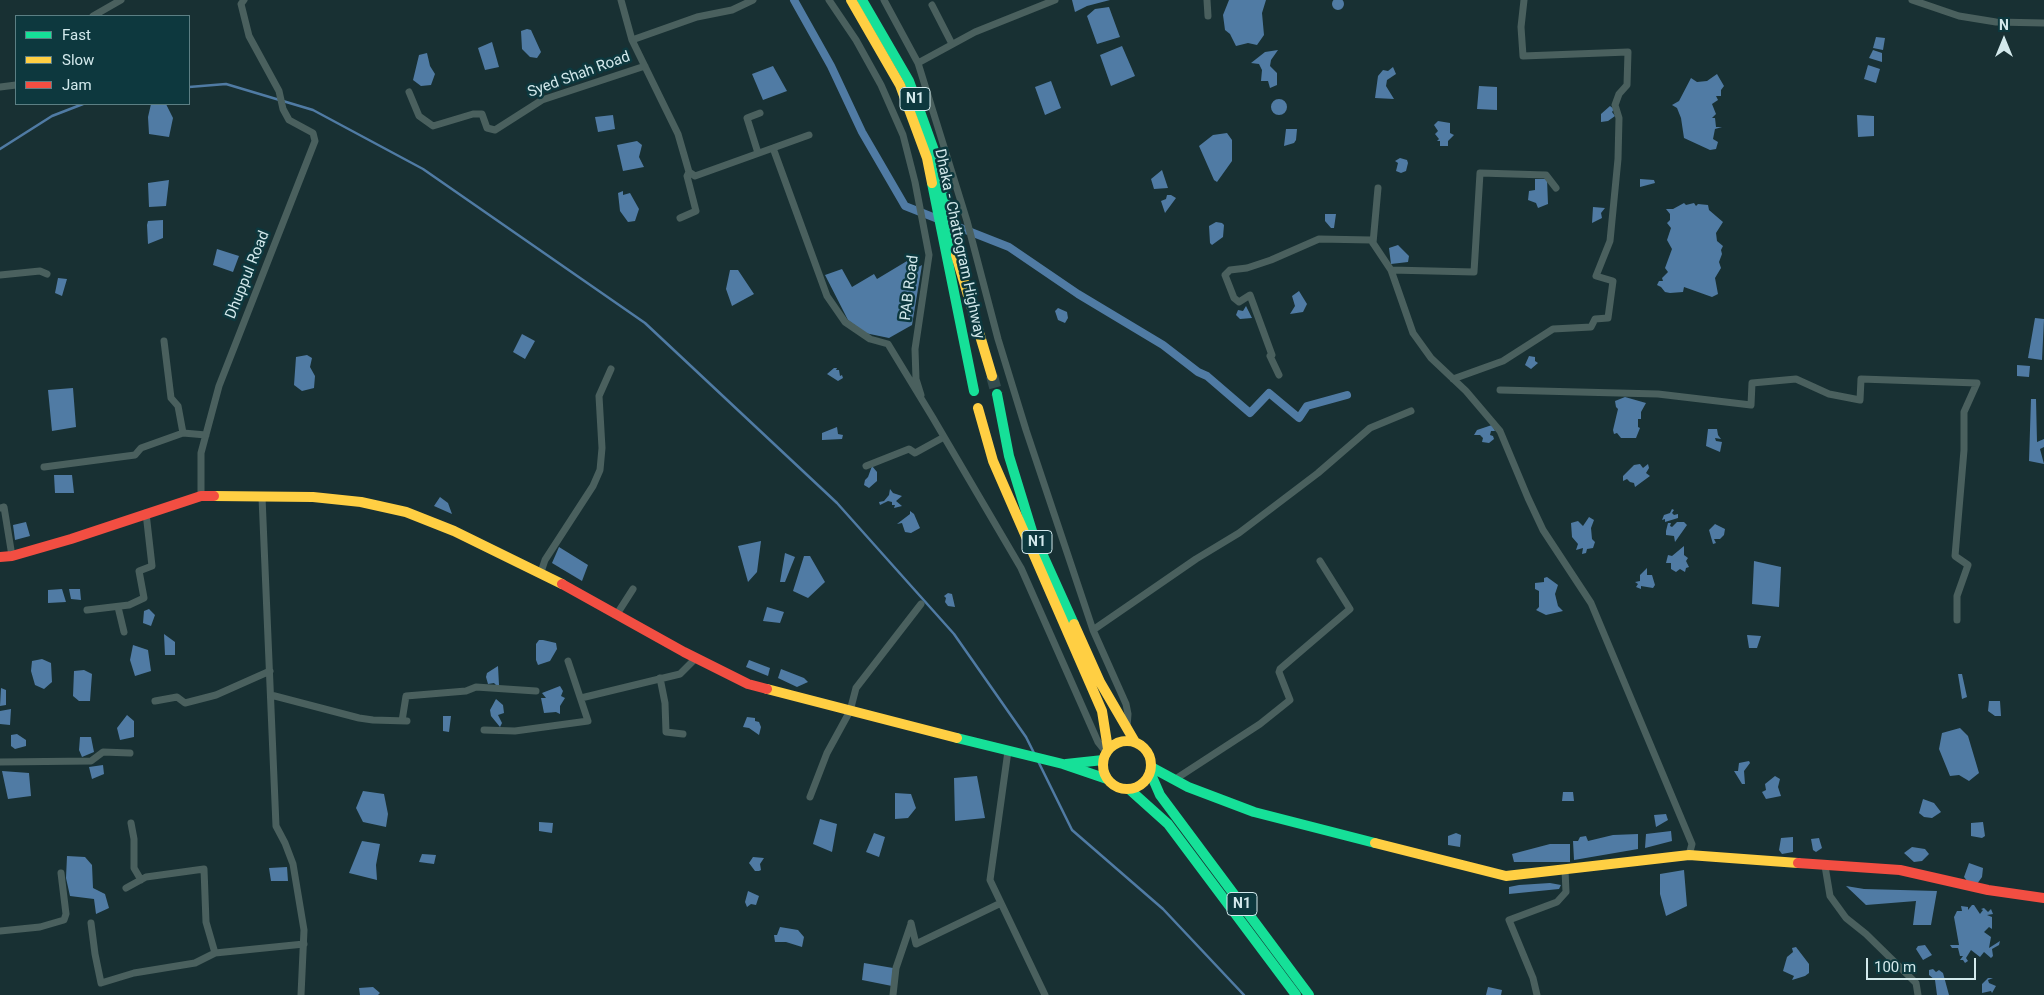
<!DOCTYPE html>
<html>
<head>
<meta charset="utf-8">
<style>
  body { margin:0 }
  #map { position:relative; width:2044px; height:995px; overflow:hidden; background:#183033; font-family:Roboto,sans-serif }
  canvas { display:block }
  .legend { position:absolute; left:15px; top:15px; width:175px; height:90px; box-sizing:border-box; background:#0d383e; border:1px solid #5c7f84; margin:0; padding:6px 9px; list-style:none; font-size:15px; color:#d3e9ec }
  .legend li { display:flex; align-items:center; gap:10px; height:25px }
  .legend b { width:25px; border:1px solid #5c7f84 }
  .north { position:absolute; left:1979px; top:15px; width:50px; height:50px; -webkit-text-stroke:4px #0d383e; paint-order:stroke; rotate:0deg; font-size:14px; font-weight:700; line-height:20px; text-align:center; color:#d3e9ec }
  .north::after { content:''; display:block; margin:auto; width:18px; height:22px; background:#d3e9ec; clip-path:polygon(50% 0,100% 100%,50% 72%,0 100%) }
  .scale { position:absolute; left:1866px; top:958px; width:110px; height:22px; box-sizing:border-box; border:2px solid #d3e9ec; border-top:0; padding-left:6px; font-size:15px; line-height:18px; white-space:nowrap; color:#d3e9ec; -webkit-text-stroke:4px #0d383e; paint-order:stroke }
</style>
</head>
<body>
<div id="map">
<canvas width="2044" height="995"></canvas>
<ul class="legend">
<li><b style="height:6px;background:#16e098"></b>Fast</li>
<li><b style="height:6px;background:#ffcf43"></b>Slow</li>
<li><b style="height:6px;background:#f24e42"></b>Jam</li>
</ul>
<div class="north">N</div>
<div class="scale">100 m</div>
</div>
<script>
const c = document.querySelector('canvas').getContext('2d');
c.lineJoin = 'round';
function fillPath(path, color) { c.fillStyle = color; c.fill(path, 'evenodd'); }
const shape = rows => new Path2D(rows.map(r => 'M' + r).join(''));
function trace(path, color, width, dash) { c.strokeStyle = color; c.lineWidth = width; c.lineCap = dash ? 'butt' : 'round'; c.setLineDash(dash || []); c.stroke(path); }
function drawText(font, color, halo, rows, align = 'center') {
  c.font = font + ' Roboto,sans-serif'; c.lineWidth = 5; c.setLineDash([]); c.textBaseline = 'middle'; c.strokeStyle = halo; c.fillStyle = color; for (const [text, x, y, turn = 0] of rows) {
    c.save(); c.translate(x, y); c.rotate((+turn || 0) * Math.PI / 180); c.textAlign = isNaN(turn) ? turn : align; if (halo) c.strokeText(text, 0, 0); c.fillText(text, 0, 0); c.restore();
  }
}
fillPath(shape([
  '1332 4a6 6 0 1 1 12 0a6 6 0 1 1-12 0Z',
  [1072,0,1110,0,1087,6,1075,12],
  [1229,0,1266,0,1262,13,1264,35,1257,45,1248,43,1236,46,1230,34,1225,30,1223,15],
  [1109,7,1120,37,1097,44,1087,16,1095,9],
  [527,29,531,30,541,52,537,58,530,57,522,49,521,31],
  [1876,37,1885,38,1883,50,1873,48],
  [492,42,499,67,485,70,478,48],
  [1122,46,1135,76,1111,86,1100,55],
  [1278,50,1271,60,1270,66,1277,73,1277,85,1270,88,1268,81,1261,81,1262,70,1259,64,1251,63,1265,52],
  [1873,50,1882,53,1882,62,1869,58],
  [427,53,430,66,435,74,431,85,421,86,413,80,419,55],
  [1868,65,1880,69,1876,83,1864,79],
  [773,66,787,91,763,100,752,74],
  [1393,67,1396,74,1387,80,1386,86,1394,99,1375,98,1378,76,1383,70,1388,71],
  [1717,74,1724,86,1721,90,1721,96,1716,96,1718,100,1712,104,1716,114,1712,118,1715,118,1716,127,1722,127,1715,129,1713,139,1718,142,1716,149,1710,150,1684,138,1681,118,1677,108,1672,105,1679,101,1691,78,1697,82,1707,81],
  [1051,81,1061,108,1045,115,1035,87],
  [1479,86,1497,87,1497,110,1477,109],
  '1271 107a8 8 0 1 1 16 0a8 8 0 1 1-16 0Z',
  [151,104,166,104,173,118,169,137,149,134,148,117],
  [1610,106,1614,109,1612,112,1615,116,1608,121,1601,122,1601,114],
  [613,115,615,129,598,132,595,117],
  [1857,115,1874,116,1874,136,1858,137],
  [1438,121,1450,123,1450,133,1454,135,1448,141,1448,146,1440,146,1440,141,1437,141,1439,139,1435,134,1438,131,1434,125],
  [1286,129,1297,129,1296,140,1294,143,1284,146],
  [1227,133,1232,140,1232,161,1217,182,1214,180,1199,146,1213,135],
  [637,141,642,145,639,157,644,167,623,171,617,145],
  [1400,158,1407,160,1408,163,1406,171,1401,173,1396,171,1398,163,1395,161],
  [1162,170,1168,188,1154,189,1151,179],
  [1535,179,1547,179,1548,204,1538,208,1536,203,1528,200,1529,191,1535,190],
  [1640,179,1654,180,1655,183,1640,187],
  [169,180,166,206,149,207,148,183],
  [623,191,623,195,630,193,639,209,635,221,628,222,620,211,618,193],
  [1167,195,1171,195,1176,198,1165,213,1161,201,1166,199],
  [1684,203,1686,205,1694,203,1696,206,1698,204,1708,205,1709,210,1723,222,1716,233,1717,241,1723,246,1721,250,1722,254,1719,262,1721,268,1715,278,1718,294,1712,297,1684,287,1683,292,1670,293,1665,292,1661,287,1657,285,1659,281,1663,281,1662,278,1668,272,1665,268,1672,249,1667,240,1671,228,1667,223,1670,220,1670,214,1666,209,1673,209],
  [1593,207,1605,208,1601,213,1602,218,1592,223],
  [1325,214,1336,214,1334,228,1331,228,1325,221],
  [163,220,163,238,148,244,147,225,148,221],
  [1216,222,1222,223,1224,225,1223,237,1212,245,1210,243,1209,226],
  [1398,245,1409,256,1408,262,1391,264,1389,248],
  [217,249,239,256,233,272,213,265],
  [907,261,913,270,922,265,912,325,889,338,865,333,848,320,825,275,842,269,852,287,874,274,877,279],
  [730,270,738,270,754,294,732,306,726,289],
  [58,278,67,279,62,296,55,293],
  [1299,291,1307,304,1303,312,1290,314,1295,306,1292,296],
  [1246,306,1252,318,1240,319,1236,315,1238,310,1243,311],
  [1058,308,1067,312,1068,318,1065,323,1058,320,1055,311],
  [2035,318,2044,319,2042,360,2028,358],
  [522,334,535,341,525,359,513,352],
  [307,355,312,358,310,367,315,376,314,388,302,391,294,385,296,357],
  [1529,356,1535,357,1535,361,1538,363,1531,369,1525,365],
  [2017,365,2030,366,2029,377,2017,376],
  [834,368,837,368,836,370,839,370,840,376,842,375,843,378,838,381,827,374],
  [73,388,76,427,52,431,48,390],
  [1625,397,1646,403,1641,412,1641,419,1638,419,1638,427,1640,428,1636,438,1621,438,1617,433,1614,434,1613,430,1618,409,1616,407,1615,401],
  [2031,399,2036,399,2037,442,2044,439,2044,447,2040,449,2044,464,2029,461],
  [1492,425,1495,431,1491,431,1490,435,1493,436,1494,439,1489,443,1482,442,1483,438,1480,435,1474,435,1477,430],
  [837,427,838,434,843,435,842,439,822,440,822,433],
  [1708,429,1717,429,1718,435,1721,439,1715,438,1716,441,1722,442,1720,452,1706,446],
  [1640,464,1643,468,1648,464,1649,468,1646,473,1650,476,1635,487,1634,483,1630,482,1627,479,1623,481,1623,476,1634,465],
  [872,466,877,472,877,481,869,488,864,485,865,480,868,477],
  [54,475,72,475,74,493,55,493],
  [890,489,893,493,902,496,896,501,902,506,894,508,895,505,892,505,892,502,888,501,880,505,879,502,884,501,889,495],
  [440,497,448,503,452,514,434,506],
  [1672,509,1674,510,1672,513,1674,515,1678,514,1678,518,1665,522,1665,519,1662,520,1664,515,1670,513],
  [910,511,914,514,920,528,911,533,905,532,902,523,897,524,910,514],
  [1589,517,1594,520,1591,528,1592,539,1595,542,1593,548,1587,549,1586,553,1582,554,1583,548,1576,550,1578,544,1572,537,1571,523,1578,521,1583,526],
  [26,522,30,536,15,540,13,525],
  [1677,522,1684,522,1687,525,1675,542,1674,536,1666,535,1666,531,1668,523,1671,523,1670,526,1672,527],
  [1715,524,1725,529,1724,535,1720,539,1714,539,1716,543,1713,544,1709,530],
  [761,541,757,572,748,582,738,546],
  [1684,546,1684,555,1688,558,1686,561,1689,567,1686,568,1685,572,1680,569,1676,572,1671,569,1671,563,1666,563,1668,555,1672,556],
  [559,547,588,565,582,581,552,563],
  [785,553,795,557,785,582,780,582],
  [804,556,810,556,825,582,808,598,793,591],
  [1754,561,1781,567,1779,607,1752,604],
  [1647,568,1647,575,1652,575,1655,585,1653,588,1641,586,1641,589,1636,587,1638,584,1635,582,1640,581,1640,575],
  [1547,577,1558,585,1555,594,1558,606,1563,611,1546,615,1536,610,1539,607,1539,591,1535,589,1535,583,1544,582,1544,578],
  [62,589,66,602,48,603,48,590],
  [69,589,80,589,81,600,71,599],
  [948,593,952,594,955,607,948,606,945,602,946,598,944,596],
  [767,607,784,612,780,623,763,621],
  [149,609,155,615,151,626,143,623,144,611],
  [164,634,175,642,175,655,165,655],
  [1747,635,1761,636,1757,648,1749,648],
  [543,640,556,643,557,649,550,661,538,665,536,660,536,644,539,640],
  [133,645,148,650,151,671,135,676,130,660],
  [42,659,51,663,52,682,44,689,35,685,31,671,32,661],
  [749,660,770,668,768,676,746,667],
  [498,666,499,685,497,686,494,683,488,684,486,677,487,673],
  [781,669,804,678,808,682,797,687,778,678],
  [84,670,92,674,90,701,79,701,73,696,74,671],
  [1958,674,1962,674,1967,697,1962,699],
  [560,686,563,691,561,696,565,698,560,706,560,714,556,712,544,713,541,698,546,698,542,693],
  [1,688,6,690,6,705,0,706],
  [496,699,503,705,504,713,498,715,502,723,500,727,491,716,490,710],
  [1989,701,2000,701,2001,716,1995,716,1988,711],
  [11,709,10,725,0,724,0,711],
  [127,715,134,721,134,737,120,740,117,728],
  [443,716,451,716,449,732,443,731],
  [747,717,755,718,755,721,759,722,761,727,759,735,749,728,743,727],
  [1960,728,1968,736,1979,773,1969,781,1959,775,1950,776,1939,749,1942,733],
  [17,734,26,740,26,746,15,749,11,746,11,735],
  [80,737,91,737,94,752,82,757,79,750],
  [1749,761,1750,763,1744,771,1745,784,1742,784,1734,771,1738,771,1739,763],
  [103,765,104,774,92,779,89,767],
  [2,771,29,773,31,796,8,799],
  [977,776,985,818,955,821,954,778],
  [1775,776,1780,779,1778,787,1781,796,1766,799,1762,792,1766,790,1765,784],
  [363,791,384,794,388,814,386,827,363,822,356,808],
  [1563,792,1573,792,1574,801,1562,801],
  [895,793,911,794,916,808,908,818,895,819],
  [1923,799,1934,803,1941,812,1932,818,1924,817,1919,813],
  [1666,814,1668,820,1656,827,1654,815],
  [820,819,837,824,832,852,813,844],
  [539,822,553,823,552,833,539,831],
  [1983,822,1985,836,1982,838,1971,836,1971,823],
  [1671,831,1672,841,1645,848,1646,834],
  [874,833,885,837,879,857,866,852],
  [1456,833,1461,835,1460,847,1448,845,1448,836],
  [1638,834,1638,849,1574,860,1573,841,1578,841,1580,837,1586,836,1588,841,1613,835],
  [1793,837,1793,852,1782,854,1779,850,1781,838],
  [1819,838,1822,848,1816,852,1813,850,1811,839],
  [362,841,380,844,376,865,377,880,349,873],
  [1550,844,1570,844,1570,862,1514,862,1512,854],
  [1912,847,1925,849,1929,854,1922,861,1914,862,1904,853],
  [422,854,436,855,434,864,419,862],
  [67,856,85,857,92,865,93,888,105,894,109,908,96,914,94,899,70,896,66,878],
  [753,857,764,858,760,864,761,870,759,871,755,871,749,863],
  [1969,863,1983,868,1982,877,1977,884,1968,882,1964,877],
  [287,867,288,881,271,881,269,868],
  [1684,870,1687,906,1666,916,1660,894,1660,874],
  [1550,883,1561,885,1559,889,1509,894,1509,887,1519,885],
  [1846,886,1864,889,1937,891,1931,925,1913,925,1916,901,1866,905],
  [748,891,759,896,756,905,751,904,747,907,745,902],
  [1972,905,1974,905,1980,914,1983,910,1981,909,1984,908,1988,912,1991,909,1993,914,1987,915,1992,917,1992,929,1989,927,1984,932,1991,937,1989,948,2000,941,1999,945,1992,949,1993,956,1991,958,1984,952,1980,957,1971,950,1966,958,1968,961,1965,963,1963,960,1960,960,1963,956,1960,956,1958,948,1952,948,1950,945,1959,945,1954,917,1957,911,1962,911,1961,906,1968,907,1968,910],
  [780,927,798,930,804,937,802,947,786,942,775,942,774,935,777,935],
  [1925,945,1932,955,1923,960,1916,949,1918,946],
  [1796,947,1809,964,1809,973,1805,976,1792,980,1794,976,1783,971,1787,957,1793,952,1792,948],
  [864,963,893,968,892,986,862,980],
  [1933,969,1936,972,1939,970,1943,973,1949,995,1937,995,1935,980,1929,975,1929,970],
  [1988,978,1993,978,1988,980,1989,983,1996,986,1992,993,1991,991,1982,993,1982,984],
  [373,987,380,993,378,995,360,995,359,988],
  [1488,987,1502,990,1501,995,1486,995]
]), '#507ba4');
trace(shape([
  [189,87,226,84,313,110,423,169,645,323,837,503,954,634,1026,737,1034,753],
  [0,149,52,116,83,104],
  [1038,761,1072,830,1163,909,1244,995]
]), '#507ba4', 2.5);
trace(shape([
  [794,0,831,66,862,132,905,206,1009,247,1078,294,1163,345,1198,372,1207,376,1250,413,1269,393,1299,418,1307,406,1347,395]
]), '#507ba4', 8);
trace(shape([
  [992,376,997,394]
]), '#344c4f', 12, [12, 6]);
trace(shape([
  [621,0,632,40,678,134,689,172,695,176,773,148,827,296,845,322,870,339,888,344,933,418,1021,568,1098,742,1106,752],
  [829,0,856,40,881,85,903,135,915,182,929,255,915,349,916,379,921,395],
  [884,0,918,63,967,221,998,339,1026,430,1093,630,1126,704,1128,714,1127,727],
  [1207,0,1208,16],
  [1912,0,1959,16,1996,22,2044,23],
  [932,5,952,44],
  [93,16,121,0],
  [632,40,697,17,732,10,753,0],
  [918,63,975,32,1055,0],
  [0,87,16,85],
  [409,92,419,116,433,126,473,114,482,114,487,128,495,130,542,100,645,66],
  [773,148,809,135],
  [758,153,747,118,760,113],
  [680,218,696,211,687,176,689,172],
  [1373,243,1378,188],
  [1391,270,1474,272,1480,173,1546,175,1556,188],
  [0,275,40,271,47,274],
  [164,341,171,398,178,406,183,433,206,435],
  [1279,375,1270,356,1272,355,1250,295,1239,302,1234,298,1225,275,1230,270,1247,268,1271,260,1319,239,1371,240,1391,270,1413,333,1431,358,1466,391,1500,431,1528,498,1543,530,1591,603,1692,844,1689,855],
  [1453,379,1503,361,1553,329,1591,327,1595,319,1608,318,1613,281,1596,276,1610,241,1618,159,1619,118,1615,105,1619,94,1627,85,1628,52,1523,56,1521,27,1524,0],
  [1500,390,1658,394,1751,405,1752,383,1796,379,1829,394,1860,400,1861,379,1977,383,1964,412,1964,450,1955,556,1968,565,1957,596,1957,620],
  [866,466,909,449,915,453,944,437],
  [44,467,135,455,141,448,183,433],
  [201,496,201,453,219,386,315,141,313,133,289,120,283,109,279,91,249,36,241,4,244,0],
  [262,497,276,826,285,843,293,864,304,930,301,995],
  [0,508,4,507,12,556],
  [541,572,545,560,593,486,600,470,602,448,599,396,611,369],
  [118,607,124,632],
  [87,610,129,605,144,598,139,571,152,566,146,513],
  [617,614,633,589],
  [1093,630,1196,559,1239,533,1318,473,1370,428,1411,411],
  [660,678,665,703,666,732,683,734],
  [271,695,359,718,373,720,407,721],
  [581,698,680,674,696,658],
  [155,701,177,697,185,703,216,695,270,671],
  [402,721,406,696,466,691,476,687,536,691],
  [484,730,515,731,588,721,568,661],
  [1008,751,990,880,1045,995],
  [0,762,91,761,103,752,130,753],
  [1174,780,1260,724,1290,700,1279,672,1280,669,1350,609,1320,561],
  [810,797,827,753,850,711,856,688,921,604],
  [131,823,134,839,134,868,141,880],
  [1825,866,1830,896,1846,918,1866,934,1916,983,1918,995],
  [126,888,146,877,204,869,206,922,215,953],
  [91,923,95,954,101,983,134,973,195,963,215,953,304,944],
  [911,923,916,944,1001,903],
  [0,931,40,927,64,920,66,914,61,873],
  [893,995,896,968,911,924],
  [1537,995,1533,978,1509,920,1557,902,1566,892,1565,870]
]), '#4a605e', 7);
trace(shape([
  [862,0,909,81,936,156,956,255],
  [932,183,974,391],
  [997,394,1009,456,1032,531,1074,624],
  [957,738,1063,764,1107,779],
  [1066,764,1103,760],
  [1151,767,1188,787,1254,812,1375,843],
  [1150,772,1160,795,1309,995],
  [1129,789,1168,824,1296,995]
]), '#16e098', 10);
trace(shape([
  [851,0,900,85,927,158,932,183],
  [956,255,992,376],
  [978,408,993,461,1102,711,1108,749],
  [214,496,313,497,361,502,406,512,454,531,562,584],
  [1074,624,1100,682,1135,742],
  [767,689,957,738],
  '1103 765a24 24 0 1 1 48 0a24 24 0 1 1-48 0Z',
  [1375,843,1506,876,1689,855,1798,863]
]), '#ffcf43', 10);
trace(shape([
  [0,557,12,556,71,539,201,496,214,496],
  [562,584,684,652,748,684,767,689],
  [1798,863,1900,870,1988,890,2044,898]
]), '#f24e42', 10);
for (const [x, y, w] of [
  [915,99,30],
  [1037,542,30],
  [1242,904,30]
]) { const box = new Path2D(); box.roundRect(x - w / 2, y - 11.5, w, 23, 4); c.fillStyle = '#0d383e'; c.fill(box); trace(box, '#d3e9ec', 1); }
drawText('bold 14px', '#d3e9ec', null, [
  ["N1",915,99],
  ["N1",1037,542],
  ["N1",1242,904]
]);
drawText('15px', '#d3e9ec', '#0d383e', [
  ["Syed Shah Road",579,75,-20],
  ["Dhaka - Chattogram Highway",959,244,78],
  ["Dhuppul Road",248,275,-68],
  ["PAB Road",910,288,-83]
]);
</script>
</body>
</html>
